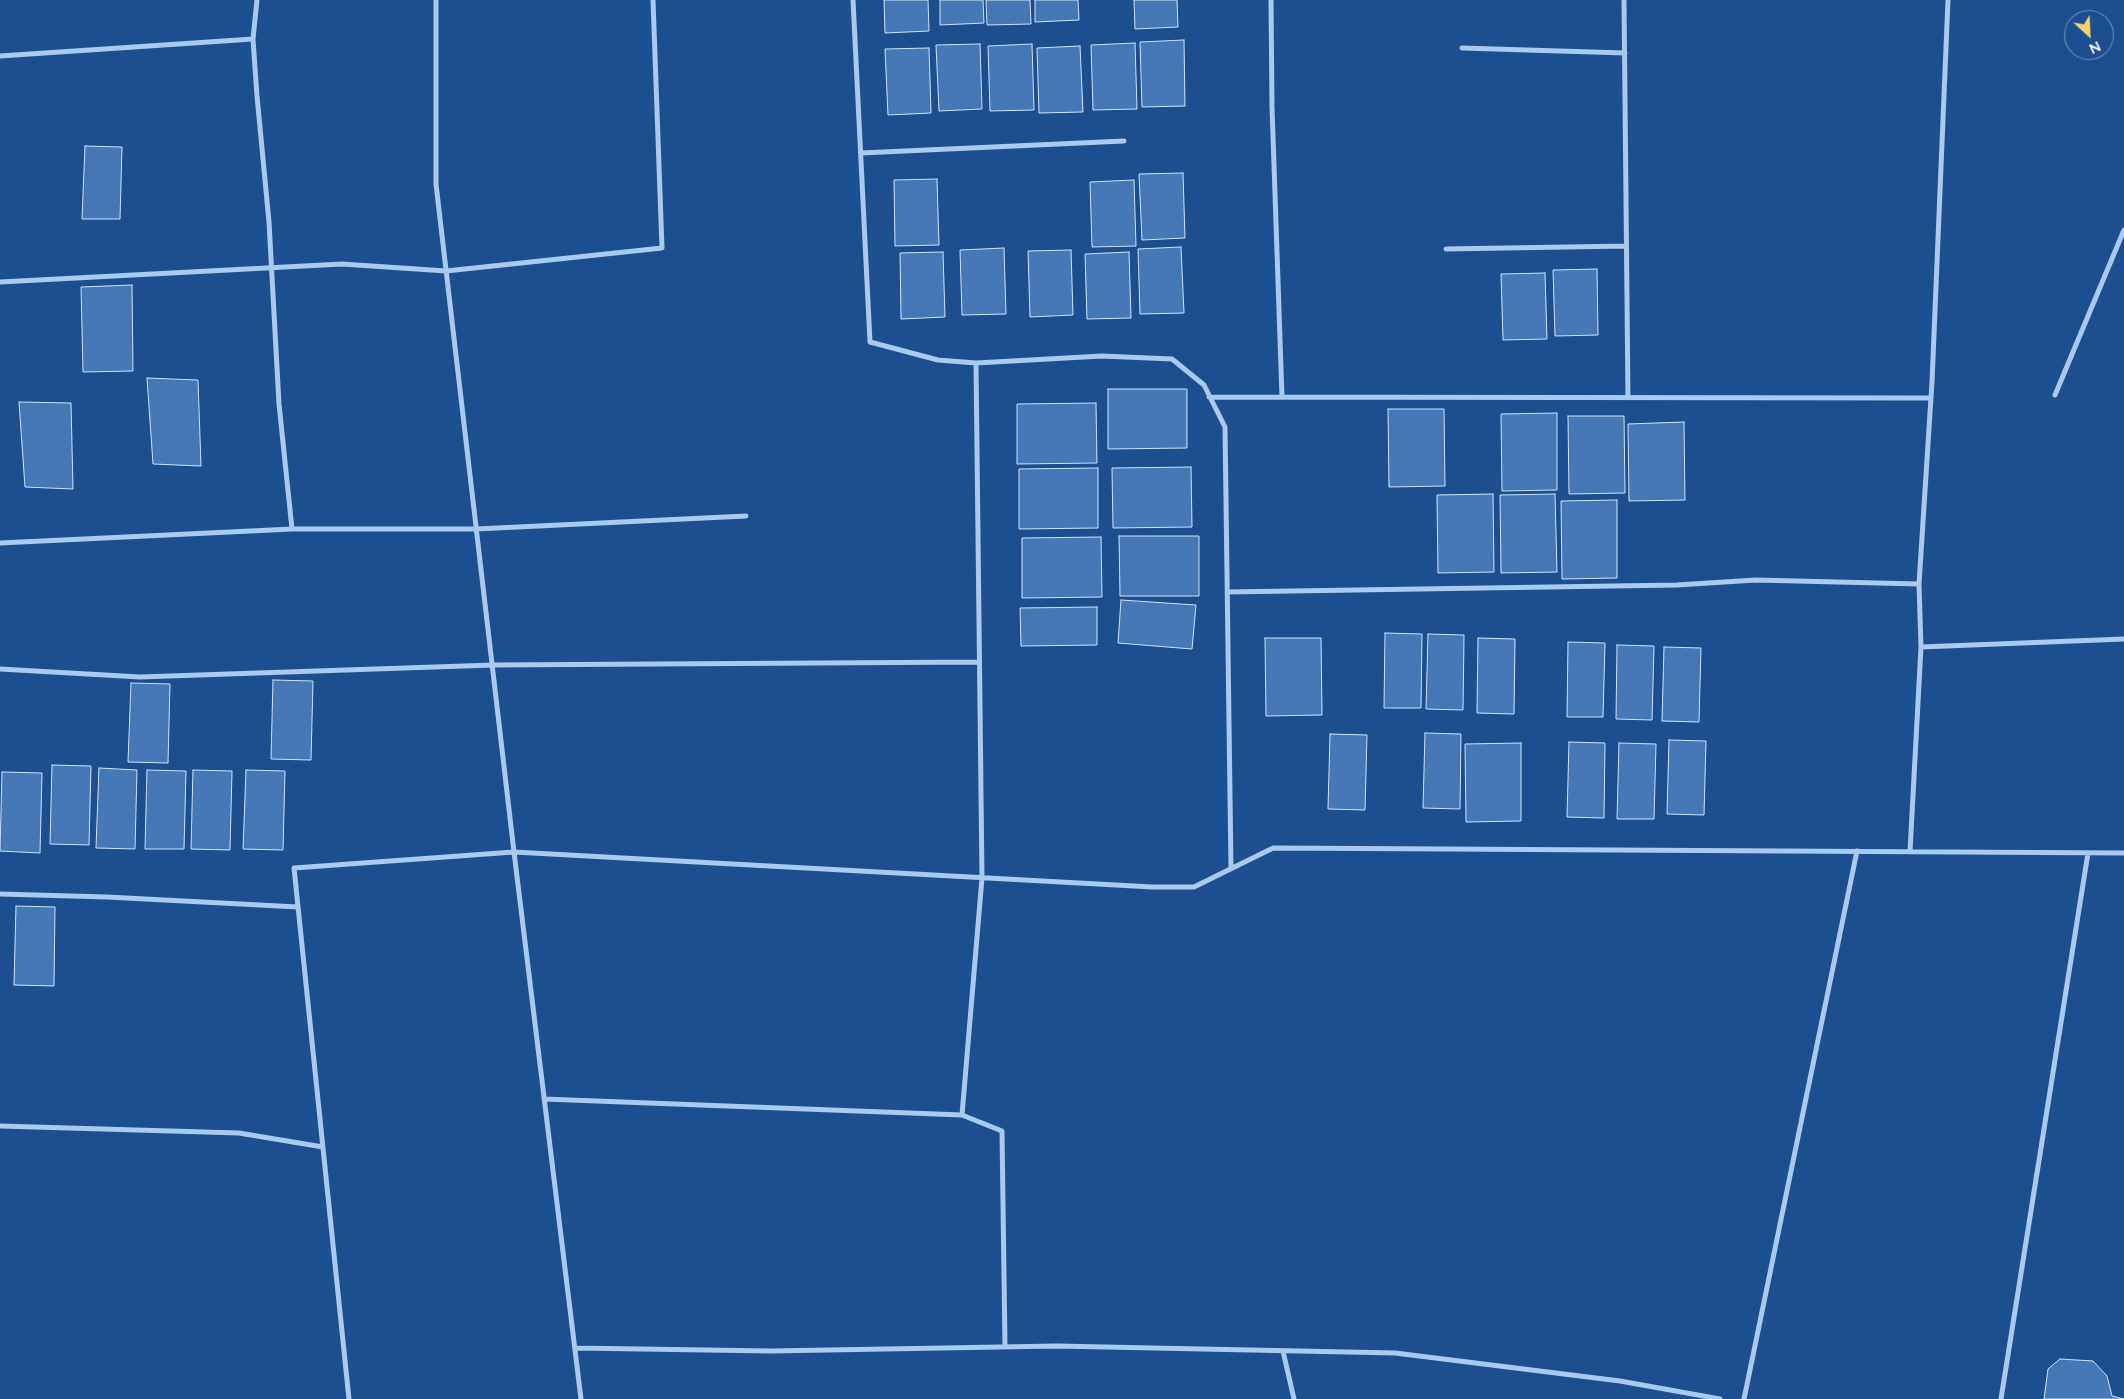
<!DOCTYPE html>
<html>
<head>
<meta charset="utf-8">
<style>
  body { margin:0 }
  #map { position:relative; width:2124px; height:1399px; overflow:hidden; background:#1b4f8f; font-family:Lato,sans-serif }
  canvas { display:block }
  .north { position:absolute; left:2064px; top:10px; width:50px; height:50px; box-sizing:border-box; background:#1b4f8f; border:1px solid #7695bc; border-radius:50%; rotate:155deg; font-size:14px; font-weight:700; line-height:20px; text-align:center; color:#fff }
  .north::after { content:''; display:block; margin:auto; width:18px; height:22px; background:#ffd166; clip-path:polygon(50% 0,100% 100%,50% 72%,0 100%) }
</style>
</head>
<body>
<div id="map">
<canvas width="2124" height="1399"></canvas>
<div class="north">N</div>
</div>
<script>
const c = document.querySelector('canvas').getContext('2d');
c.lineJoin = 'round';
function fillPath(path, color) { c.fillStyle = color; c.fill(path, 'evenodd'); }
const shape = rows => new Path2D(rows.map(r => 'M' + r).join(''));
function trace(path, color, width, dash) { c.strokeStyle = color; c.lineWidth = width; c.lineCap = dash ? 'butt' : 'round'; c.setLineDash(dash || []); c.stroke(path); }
const building = shape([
  [884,0,928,0,929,31,885,33,884,0],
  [940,0,983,0,984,23,940,25,940,0],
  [986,0,1030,0,1031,24,987,25,986,0],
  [1035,0,1078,0,1079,20,1035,22,1035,0],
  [1134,0,1177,0,1178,27,1135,29,1134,0],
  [1184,40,1185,106,1142,107,1140,42,1184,40],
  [1135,43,1137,109,1093,110,1091,45,1135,43],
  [980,44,982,109,939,111,936,45,980,44],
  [1032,44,1034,110,990,111,988,46,1032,44],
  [1080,46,1083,112,1039,113,1037,48,1080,46],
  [929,48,931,113,888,115,885,49,929,48],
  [85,146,122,147,120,219,82,219,85,146],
  [1183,173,1185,238,1142,240,1139,174,1183,173],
  [937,179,939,245,895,246,894,180,937,179],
  [1134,180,1136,246,1092,247,1090,182,1134,180],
  [1181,247,1184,313,1140,314,1138,249,1181,247],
  [1004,248,1006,314,962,315,960,250,1004,248],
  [1071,250,1073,315,1030,317,1028,251,1071,250],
  [943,252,945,317,901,319,900,253,943,252],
  [1129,252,1131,318,1087,319,1085,254,1129,252],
  [1597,269,1598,335,1555,336,1553,270,1597,269],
  [1545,273,1547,339,1503,340,1501,274,1545,273],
  [132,285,133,371,83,372,81,287,132,285],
  [147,378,198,380,201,466,153,464,147,378],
  [1108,389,1187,389,1187,448,1108,449,1108,389],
  [19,402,71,403,73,489,25,487,19,402],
  [1096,403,1097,463,1017,464,1017,404,1096,403],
  [1388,409,1444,409,1445,486,1389,487,1388,409],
  [1557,413,1557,490,1502,491,1501,414,1557,413],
  [1568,416,1624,416,1625,493,1569,494,1568,416],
  [1684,422,1685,500,1629,501,1628,424,1684,422],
  [1191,467,1192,527,1113,528,1112,468,1191,467],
  [1098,468,1098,528,1019,529,1019,469,1098,468],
  [1493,494,1494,572,1438,573,1437,495,1493,494],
  [1555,494,1557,572,1501,573,1500,495,1555,494],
  [1617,500,1617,578,1562,579,1561,501,1617,500],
  [1119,536,1199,536,1199,596,1120,596,1119,536],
  [1101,537,1102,597,1022,598,1022,538,1101,537],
  [1121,600,1196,605,1192,649,1118,643,1121,600],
  [1097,607,1097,645,1021,646,1020,608,1097,607],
  [1385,633,1422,634,1421,708,1384,708,1385,633],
  [1428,634,1464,635,1463,710,1426,709,1428,634],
  [1265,638,1321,638,1322,715,1266,716,1265,638],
  [1478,638,1515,639,1514,714,1477,713,1478,638],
  [1568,642,1605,643,1603,717,1567,717,1568,642],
  [1617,645,1654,646,1652,720,1616,719,1617,645],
  [1664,647,1701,648,1699,722,1662,721,1664,647],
  [273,680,313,681,311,760,271,759,273,680],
  [131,683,170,684,168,763,128,762,131,683],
  [1425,733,1461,734,1460,809,1423,808,1425,733],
  [1330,734,1367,735,1365,810,1328,809,1330,734],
  [1669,740,1706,741,1704,815,1667,814,1669,740],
  [1569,742,1605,743,1604,818,1567,817,1569,742],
  [1521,743,1521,821,1466,822,1465,744,1521,743],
  [1619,743,1656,744,1654,819,1617,819,1619,743],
  [52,765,91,766,89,845,50,844,52,765],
  [99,768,137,770,135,849,96,848,99,768],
  [147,770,186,771,184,849,145,849,147,770],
  [193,770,232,771,230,850,191,849,193,770],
  [246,770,285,771,283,850,243,849,246,770],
  [2,772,42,773,40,853,0,851,2,772],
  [16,906,55,907,54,986,14,985,16,906],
  [2060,1359,2093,1361,2107,1376,2112,1396,2124,1399,2044,1399,2048,1369,2060,1359]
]);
fillPath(building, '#4478b7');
trace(building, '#cfe3fa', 1);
trace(shape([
  [257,0,253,39,257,96,269,222,279,404,292,529],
  [853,0,870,342,938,360,976,363,1102,356,1172,359,1204,385,1225,427,1231,869],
  [1271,0,1272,107,1282,397],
  [1624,0,1628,398],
  [1462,48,1625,53],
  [0,56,253,39],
  [861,153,1124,141],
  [1446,249,1626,246],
  [0,282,342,264,446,271,662,248,653,0],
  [2055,395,2124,230],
  [1209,397,1931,398],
  [0,543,292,529,476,529,746,516],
  [1919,584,1932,382,1948,0],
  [1227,592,1677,585,1756,580,1919,584,1921,647,2124,639],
  [0,669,140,677,493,665,979,662],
  [1910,851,1921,647],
  [0,894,107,897,298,907],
  [544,1099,962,1115,982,878,976,363],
  [962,1115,1002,1131,1005,1347],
  [0,1126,239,1133,323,1147],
  [575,1348,771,1351,1057,1346,1395,1353,1620,1381,1720,1399],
  [1283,1351,1294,1399],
  [349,1399,294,868,514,852,436,184,436,0],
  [581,1399,514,852,1152,887,1194,887,1273,848,2124,853],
  [1744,1399,1857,851],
  [2001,1399,2088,853]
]), '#a9c9ee', 5);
</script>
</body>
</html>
